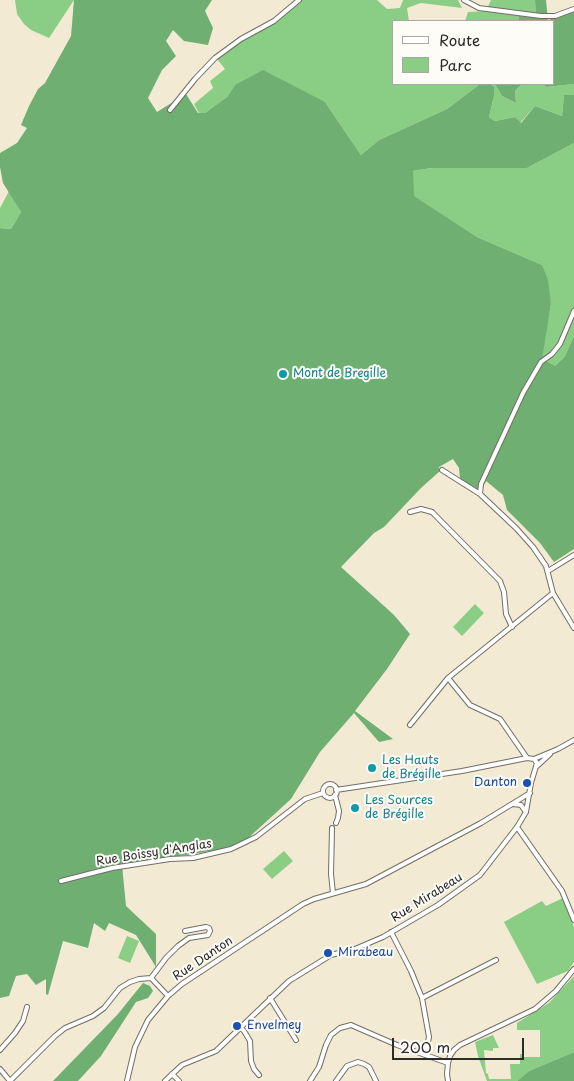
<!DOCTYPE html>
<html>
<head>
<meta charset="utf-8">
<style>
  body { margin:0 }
  #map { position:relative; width:574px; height:1081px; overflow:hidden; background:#f3ead3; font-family:"Playpen Sans",sans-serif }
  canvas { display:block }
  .legend { position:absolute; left:392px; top:20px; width:162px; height:65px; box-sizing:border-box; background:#fdfcf7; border:1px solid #a9a8a5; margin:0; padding:6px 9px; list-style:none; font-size:15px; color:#2b2b2b }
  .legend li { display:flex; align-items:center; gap:10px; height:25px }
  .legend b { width:25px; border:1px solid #a9a8a5 }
  .scale { position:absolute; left:392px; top:1038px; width:132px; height:22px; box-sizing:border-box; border:2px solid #2b2b2b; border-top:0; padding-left:6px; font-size:15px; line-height:18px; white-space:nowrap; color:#2b2b2b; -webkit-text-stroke:4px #fdfcf7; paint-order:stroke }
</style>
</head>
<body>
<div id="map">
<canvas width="574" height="1081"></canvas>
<ul class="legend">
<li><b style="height:6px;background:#fff"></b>Route</li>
<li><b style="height:14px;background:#8acd85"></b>Parc</li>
</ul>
<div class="scale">200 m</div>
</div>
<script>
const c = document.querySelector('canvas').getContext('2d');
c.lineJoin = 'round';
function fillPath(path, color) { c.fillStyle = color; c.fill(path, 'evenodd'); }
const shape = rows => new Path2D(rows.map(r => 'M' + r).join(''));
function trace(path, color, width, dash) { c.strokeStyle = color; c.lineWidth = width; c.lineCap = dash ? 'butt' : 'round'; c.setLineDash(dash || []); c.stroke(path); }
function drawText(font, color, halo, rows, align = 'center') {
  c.font = font + ' "Playpen Sans",sans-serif'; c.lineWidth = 4; c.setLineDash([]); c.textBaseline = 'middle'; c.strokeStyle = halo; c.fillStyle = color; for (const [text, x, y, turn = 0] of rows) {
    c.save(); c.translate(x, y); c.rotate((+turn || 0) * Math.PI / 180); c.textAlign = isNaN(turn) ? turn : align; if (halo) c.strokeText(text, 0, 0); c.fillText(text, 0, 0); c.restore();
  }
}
fillPath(shape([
  [15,0,74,0,49,38,31,30,24,24,17,14],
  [302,0,377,0,387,9,400,8,403,0,458,0,462,8,421,3,407,8,409,21,393,21,393,84,480,84,447,109,379,140,361,155,325,102,235,85,227,97,205,113,199,113,194,104,213,88,210,81,225,69,217,59,243,40,273,24],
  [491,0,535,0,536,17,519,16,518,21,465,21,468,12,486,11],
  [491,84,495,84,502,96,516,103,515,91,522,84,543,84,546,87,574,84,574,95,564,95,562,116,535,106,520,123,515,117,495,121,489,117,494,96,494,87],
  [574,143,574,336,565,356,554,367,541,359,551,304,542,265,477,237,413,196,413,171,431,168,527,168],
  [9,191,21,212,11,229,0,228,0,208],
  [475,604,484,613,462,636,453,627],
  [284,851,293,861,272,879,263,869],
  [563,898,574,927,574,962,568,971,537,984,504,922,542,901,546,906],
  [127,936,139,941,130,963,118,958],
  [574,976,574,1052,529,1071,517,1081,487,1081,478,1056,475,1042,493,1035,499,1048,493,1048,493,1051,484,1050,486,1073,488,1074,489,1079,511,1079,510,1064,520,1064,520,1054,524,1054,524,1057,540,1057,540,1030,517,1030,517,1023,549,1003]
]), '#8acd85');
fillPath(shape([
  [74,0,212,0,205,11,213,28,208,45,184,41,173,30,166,41,176,56,162,70,148,98,157,112,186,94,198,113,205,113,227,97,235,85,263,70,325,102,361,155,379,140,447,109,480,84,491,84,494,87,494,96,489,117,495,121,515,117,521,123,535,106,562,116,564,95,574,95,574,143,527,168,431,168,413,171,414,196,477,237,542,265,548,280,551,304,542,359,555,366,565,356,574,336,574,549,554,562,540,543,507,510,503,495,486,481,481,491,460,479,459,468,453,459,439,467,440,471,421,488,384,527,374,533,341,567,394,615,410,634,387,669,355,711,393,739,379,742,354,713,320,752,291,799,245,841,224,849,122,865,126,906,156,934,156,967,136,935,109,923,105,931,94,923,88,948,63,941,48,995,46,994,46,979,36,985,27,974,16,976,9,996,0,998,0,228,11,229,21,212,3,183,0,167,0,153,17,143,27,128,21,125,29,106,38,89,45,83,71,36],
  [535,0,546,0,548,20,574,12,574,84,546,87,543,84,553,84,553,21,518,21,519,16,536,17],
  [495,84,522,84,515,91,516,103,502,96],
  [143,983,150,986,153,991,148,998,136,1002,101,1056,78,1081,53,1081,118,1014],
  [574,1052,574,1081,517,1081,529,1071]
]), '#6fb072');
const street = shape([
  [464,0,479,8,541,16,555,16,574,9],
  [170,110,195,79,215,58,241,39,274,21,299,0],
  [442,470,480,494,516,528,533,547,546,566,553,593,574,628],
  [480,494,481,484,523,393,541,362,552,354,560,344,574,311],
  [410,512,421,509,432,512,500,581,504,592,506,614,512,627],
  [548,571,574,555],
  [448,678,470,705,500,719,527,758],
  [410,725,448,678,553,593],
  [534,759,558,749,574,740],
  [537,766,550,754],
  '323 791a7 7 0 1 1 14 0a7 7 0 1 1-14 0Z',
  [335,795,339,811,338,818,336,823],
  [513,804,521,805,526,812],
  [517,827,562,891,574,920],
  [332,828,331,874,333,893],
  [61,881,112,868,170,859,193,858,231,849,256,837,305,799,323,793],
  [391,932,411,971,422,998,429,1037,425,1055],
  [151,978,166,958,178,946,189,938,208,935,210,931,209,928,206,927,185,931],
  [270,998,296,1040],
  [422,998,496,960],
  [240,1027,244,1031,250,1041,251,1061,254,1069,259,1075],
  [0,1050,15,1033,23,1021,27,1007],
  [0,1069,10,1081,55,1036,65,1028,93,1016,104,1008,120,988,130,982,139,979,151,978,168,996],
  [172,1074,179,1081],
  [127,1081,135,1047,148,1020,168,996,182,984,303,904,314,899,366,884,481,823,530,793],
  [165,1081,182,1065,216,1051,289,981,331,955,355,949,383,937,438,905,480,875,517,827,526,812,531,783,537,763,534,759,527,758,462,771,336,790],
  [310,1081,319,1067,326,1045,331,1035,340,1028,351,1025,397,1045,448,1063],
  [336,1081,347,1066,358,1062,364,1064,369,1067,376,1081],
  [448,1081,447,1074,448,1063,450,1056,454,1050,460,1045,535,1009,556,991,574,969]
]);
trace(street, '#716e66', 6);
trace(street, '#fff', 4);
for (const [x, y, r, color] of [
  [283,374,5,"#0f9aa8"],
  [372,768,5,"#0f9aa8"],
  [527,783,5,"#1a4fb4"],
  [355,808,5,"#0f9aa8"],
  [328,953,5,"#1a4fb4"],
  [237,1026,5,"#1a4fb4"]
]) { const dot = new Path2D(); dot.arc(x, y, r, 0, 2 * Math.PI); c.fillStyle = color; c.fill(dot); trace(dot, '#fdfcf7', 2); }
drawText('12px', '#0d838f', '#fdfcf7', [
  ["Mont de Bregille",293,374],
  ["Les Hauts",382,761],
  ["de Brégille",382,775],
  ["Les Sources",365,801],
  ["de Brégille",365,815]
], 'left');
drawText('12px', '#164399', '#fdfcf7', [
  ["Danton",517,783,"right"],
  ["Mirabeau",338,953],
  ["Envelmey",247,1026]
], 'left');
drawText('12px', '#2b2b2b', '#fdfcf7', [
  ["Rue Boissy d'Anglas",154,853,-9],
  ["Rue Mirabeau",427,898,-32],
  ["Rue Danton",203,959,-34]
]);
</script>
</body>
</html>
